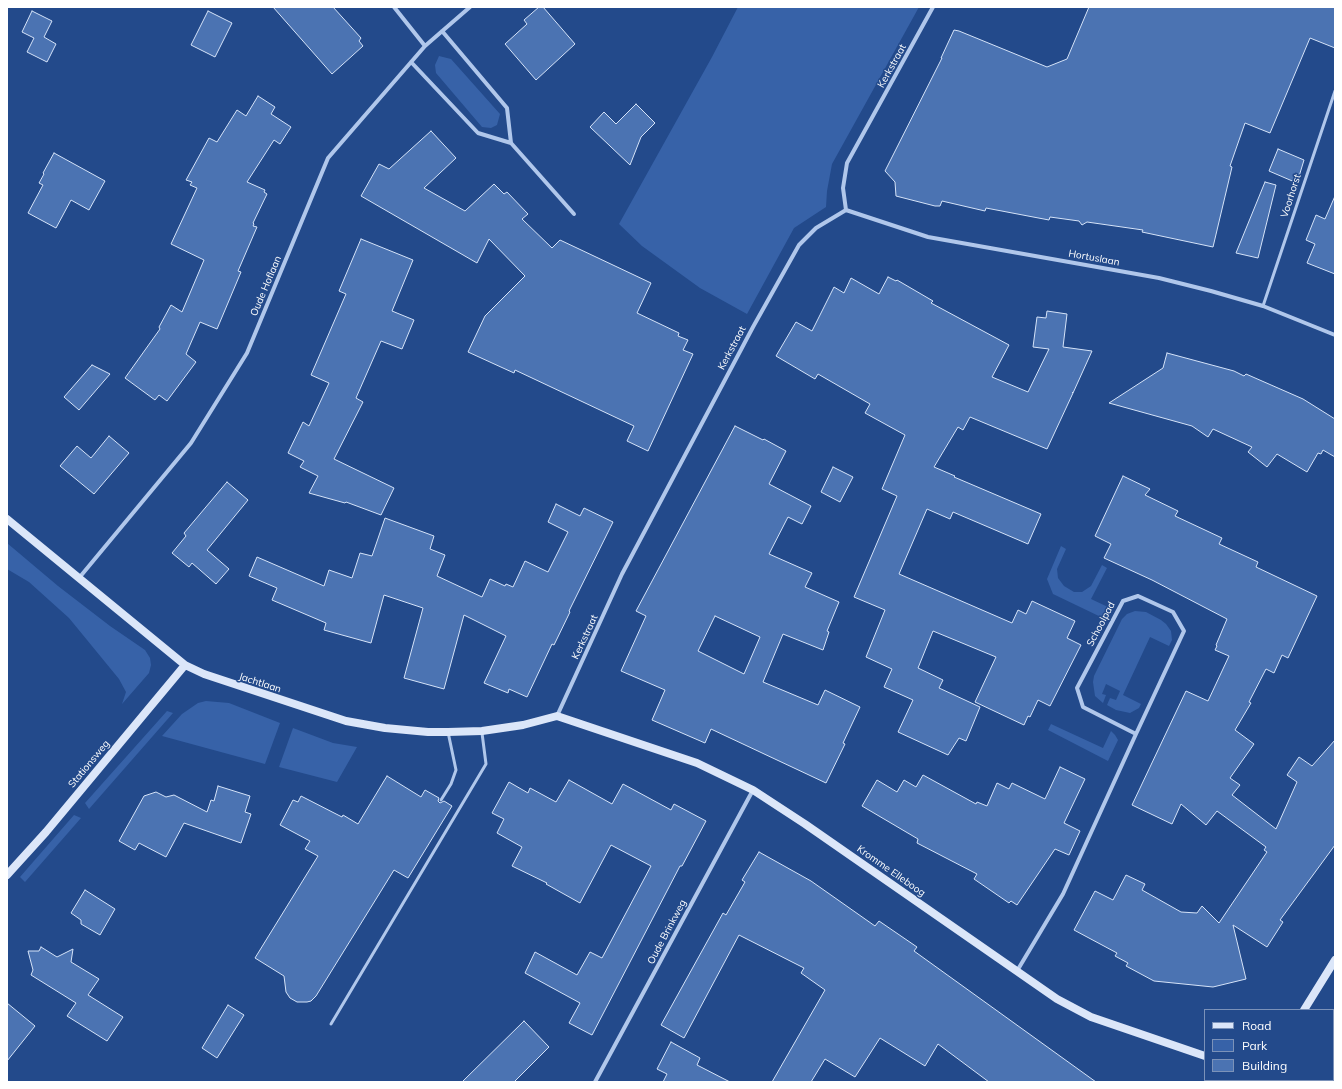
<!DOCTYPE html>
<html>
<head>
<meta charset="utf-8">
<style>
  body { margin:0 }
  #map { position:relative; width:1342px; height:1089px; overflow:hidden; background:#234a8b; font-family:Mulish,sans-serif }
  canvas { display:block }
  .frame { position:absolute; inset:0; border:8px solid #fff; pointer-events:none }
  .legend { position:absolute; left:1204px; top:1009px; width:130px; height:72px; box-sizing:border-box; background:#234a8b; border:1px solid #7b92b9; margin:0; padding:5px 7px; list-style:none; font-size:12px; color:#fff }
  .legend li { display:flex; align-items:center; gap:8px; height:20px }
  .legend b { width:20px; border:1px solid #7b92b9 }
</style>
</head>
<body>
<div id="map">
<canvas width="1342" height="1089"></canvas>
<div class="frame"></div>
<ul class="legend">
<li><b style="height:5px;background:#dbe6f9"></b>Road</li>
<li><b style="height:11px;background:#3762a8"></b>Park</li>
<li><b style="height:11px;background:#4b73b2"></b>Building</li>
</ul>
</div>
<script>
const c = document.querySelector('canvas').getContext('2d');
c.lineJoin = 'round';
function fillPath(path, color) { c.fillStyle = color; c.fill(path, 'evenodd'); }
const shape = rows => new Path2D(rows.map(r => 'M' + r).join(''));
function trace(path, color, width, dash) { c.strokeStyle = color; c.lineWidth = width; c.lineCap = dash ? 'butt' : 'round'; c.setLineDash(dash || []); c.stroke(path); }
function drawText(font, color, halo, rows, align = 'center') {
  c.font = font + ' Mulish,sans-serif'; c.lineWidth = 3; c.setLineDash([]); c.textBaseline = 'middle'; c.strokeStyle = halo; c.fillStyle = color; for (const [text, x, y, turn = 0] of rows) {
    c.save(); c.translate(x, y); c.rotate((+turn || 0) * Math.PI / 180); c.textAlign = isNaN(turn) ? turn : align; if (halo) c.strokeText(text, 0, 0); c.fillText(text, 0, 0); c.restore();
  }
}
fillPath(shape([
  [738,7,919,7,832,164,827,191,826,207,794,228,747,314,700,288,642,246,619,224,712,57],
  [439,56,451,59,500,114,497,125,491,128,482,127,436,73,435,65],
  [7,543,58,586,110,626,145,650,150,658,151,665,149,673,122,704,126,692,119,679,69,618,29,582,7,569],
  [1061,546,1066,549,1057,569,1058,578,1064,586,1074,592,1082,592,1091,586,1102,565,1107,568,1091,599,1108,607,1103,618,1053,594,1047,579],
  [1135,611,1146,612,1161,620,1166,624,1171,631,1172,640,1169,646,1150,637,1123,695,1141,704,1139,708,1130,713,1116,710,1107,705,1110,698,1116,700,1120,691,1106,684,1102,694,1106,695,1103,703,1095,696,1093,682,1094,676,1122,619,1127,614],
  [206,701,229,703,280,723,265,764,162,736,182,714,198,703],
  [167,711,173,713,89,809,85,803],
  [1051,724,1103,748,1111,731,1115,735,1118,740,1108,761,1048,730],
  [293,728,333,743,357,747,337,782,279,767],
  [74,815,81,818,25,882,20,877],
  [1333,1034,1335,1034,1335,1082,1328,1082,1327,1080,1333,1080]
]), '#3762a8');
const building = shape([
  [273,7,333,7,361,38,359,41,363,46,332,74,273,7],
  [539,7,543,7,575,44,536,80,505,44,527,24,524,20,539,7],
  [1089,7,1335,7,1335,48,1310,38,1270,133,1245,123,1230,166,1232,167,1213,247,1142,232,1143,230,1087,222,1082,225,1079,221,1050,217,1049,220,986,208,985,211,942,201,940,206,935,206,896,196,895,182,885,171,942,58,941,58,954,30,959,31,1047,67,1067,59,1089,7],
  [32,11,52,21,44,37,56,44,47,62,27,52,34,38,22,32,32,11],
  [208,11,232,23,215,57,191,45,208,11],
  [258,96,275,107,271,114,291,127,280,144,274,140,247,182,265,190,264,192,267,194,253,223,254,224,253,226,257,227,238,271,241,272,217,329,200,322,186,354,196,362,167,401,159,395,155,400,125,378,160,329,159,327,171,305,182,312,204,260,171,244,197,188,190,185,192,182,186,180,209,138,217,142,237,110,246,116,258,96],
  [636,104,655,123,641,137,630,165,590,127,604,112,616,124,636,104],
  [431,131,456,158,424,188,465,211,494,184,504,194,507,192,528,214,522,219,552,248,560,240,651,283,637,313,679,333,678,336,688,340,683,350,693,354,648,451,627,441,634,426,515,370,514,373,468,352,485,316,525,276,489,239,477,263,361,196,379,164,389,169,431,131],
  [1278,149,1304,160,1297,183,1269,171,1278,149],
  [54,153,105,181,89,210,71,200,56,228,28,213,43,185,39,183,44,174,43,173,54,153],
  [1265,182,1276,185,1258,258,1236,253,1265,182],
  [1335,196,1335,274,1307,263,1315,244,1306,240,1316,215,1325,219,1335,196],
  [361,239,413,260,392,311,414,320,402,349,381,341,356,398,363,402,334,459,394,488,381,515,346,502,345,503,309,493,318,476,300,467,304,461,288,453,303,422,309,426,329,383,311,375,346,294,339,291,361,239],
  [888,277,896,281,897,280,933,301,931,303,1009,345,992,377,1028,392,1049,349,1033,347,1037,317,1046,318,1047,311,1067,314,1063,347,1092,351,1073,393,1072,392,1073,393,1047,449,970,417,963,430,958,427,934,467,955,476,954,477,1041,514,1028,544,953,512,950,519,927,509,899,574,1012,623,1018,610,1026,614,1032,601,1075,621,1067,638,1081,645,1050,706,1038,700,1030,717,1028,716,1024,725,975,702,996,657,933,631,918,668,943,680,939,688,980,707,966,741,959,738,948,755,898,732,913,700,884,687,892,669,866,657,885,610,854,597,897,496,882,489,905,435,865,413,870,404,818,374,815,379,776,356,796,322,812,331,834,287,844,293,851,278,879,294,888,277],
  [1167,353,1234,371,1244,376,1246,374,1303,399,1335,419,1335,457,1323,450,1321,454,1318,453,1307,472,1277,454,1267,467,1248,452,1252,447,1213,429,1208,437,1192,426,1109,403,1163,368,1167,353],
  [92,365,110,374,79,410,64,397,92,365],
  [735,426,763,440,764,439,786,451,769,484,811,506,802,524,788,517,769,554,812,573,805,587,839,602,827,631,829,632,823,650,783,634,763,682,818,705,825,690,860,707,843,743,845,744,826,783,711,729,705,743,652,720,665,690,621,671,646,616,636,611,735,426],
  [715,616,760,637,744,674,698,651,715,616],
  [109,436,129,453,94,494,60,466,77,446,91,458,109,436],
  [833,467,853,477,840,502,821,492,833,467],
  [1123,476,1150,489,1145,495,1178,511,1175,516,1222,538,1219,544,1258,562,1256,567,1317,596,1288,658,1282,655,1274,673,1266,669,1249,702,1251,703,1235,730,1254,744,1230,778,1240,785,1232,795,1276,829,1297,782,1287,775,1299,757,1312,766,1335,740,1335,845,1280,920,1283,922,1267,947,1233,925,1246,979,1213,987,1154,981,1126,966,1128,963,1115,956,1117,953,1074,930,1095,891,1113,900,1126,875,1145,884,1142,890,1181,912,1197,913,1202,906,1219,923,1267,852,1264,850,1266,847,1217,811,1206,825,1181,804,1172,824,1132,805,1186,691,1208,701,1229,656,1215,650,1217,646,1216,645,1227,619,1152,580,1104,558,1111,544,1095,536,1123,476],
  [227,482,248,500,207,550,229,569,216,584,192,563,189,567,172,553,186,536,184,533,227,482],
  [556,504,580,516,584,508,613,522,569,611,570,612,554,645,552,644,527,697,509,689,508,693,484,683,506,636,464,615,444,689,404,678,423,608,384,595,371,643,324,630,326,623,272,600,277,588,249,576,257,557,324,586,329,570,352,578,360,553,372,556,385,518,434,536,430,549,445,555,437,576,482,597,490,579,505,586,506,584,513,587,525,561,548,572,568,532,548,522,556,504],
  [1060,767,1085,779,1064,823,1080,831,1069,855,1055,849,1017,905,1011,901,1009,903,974,879,977,874,917,843,918,839,862,806,877,780,897,792,904,780,916,787,923,775,976,804,977,802,987,806,997,783,1009,789,1012,783,1045,799,1060,767],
  [387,776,421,797,425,790,439,798,438,801,440,803,444,801,452,806,408,878,394,870,316,996,311,1001,307,1002,297,1002,290,998,286,992,284,976,255,958,318,856,305,849,310,841,280,825,293,800,298,802,301,796,342,817,343,815,358,824,387,776],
  [569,780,612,804,623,784,671,810,674,804,706,821,682,866,680,866,592,1035,569,1023,580,1003,525,973,535,952,577,975,590,952,602,958,651,866,611,845,580,903,546,884,547,883,512,866,522,847,497,833,504,819,492,813,509,782,528,793,530,788,556,802,569,780],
  [218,786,250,796,245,812,251,814,241,843,184,823,166,857,139,843,135,850,119,841,144,796,156,792,166,797,174,795,207,812,211,800,214,801,218,786],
  [759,852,811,881,875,926,879,921,917,947,914,951,1096,1082,989,1082,938,1044,925,1066,880,1038,855,1077,825,1059,811,1082,772,1082,825,990,801,973,804,968,739,935,684,1038,661,1025,723,913,726,915,745,882,742,880,759,852],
  [85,890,115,909,100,935,81,924,81,920,71,913,85,890],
  [41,947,57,957,73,949,71,962,99,979,88,995,123,1017,107,1041,67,1016,76,1003,31,975,33,970,28,951,39,951,41,947],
  [7,1003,35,1026,7,1061,7,1003],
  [228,1005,244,1015,217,1058,202,1048,228,1005],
  [524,1021,549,1047,514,1082,462,1082,524,1021],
  [671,1042,700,1058,697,1065,730,1082,663,1082,667,1074,657,1069,671,1042]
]);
fillPath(building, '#4b73b2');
trace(building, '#d5e3f8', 1);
trace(shape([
  [1263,306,1335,91],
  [441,800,451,784,456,770,448,732],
  [331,1024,486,764,482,733]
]), '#b0c7eb', 3);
trace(shape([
  [394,7,425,46],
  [442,31,507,108,511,143],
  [411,62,478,133,511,143,574,214],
  [846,210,928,237,1159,278,1211,291,1263,306,1335,335],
  [846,210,843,188,847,163,933,7],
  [79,578,191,443,247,353,328,158,425,46,470,7],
  [1138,596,1173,612,1184,631,1136,734,1083,707,1077,688,1123,601,1138,596],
  [557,716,622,574,753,327,799,245,816,228,846,210],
  [1017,971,1063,894,1136,734],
  [595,1082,753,790]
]), '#b0c7eb', 4);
trace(shape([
  [7,519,185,665,204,674,346,721,385,728,428,732,448,732,482,731,523,725,557,716,697,763,753,790,805,824,1057,999,1091,1017,1205,1056],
  [7,875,46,832,185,665],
  [1304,1010,1335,960],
  [1217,1080,1217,1082],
  [1311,1082,1311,1080]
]), '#dbe6f9', 8);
drawText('10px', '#fff', '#234a8b', [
  ["Kerkstraat",892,66,-61],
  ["Voorhorst",1291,196,-72],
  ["Hortuslaan",1094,258,10],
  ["Oude Hoflaan",266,286,-67],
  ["Kerkstraat",732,348,-62],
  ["Schoolpad",1101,624,-62],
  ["Kerkstraat",585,637,-65],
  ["Jachtlaan",260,683,18],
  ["Stationsweg",89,764,-50],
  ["Kromme Elleboog",891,871,35],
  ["Oude Brinkweg",667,932,-62]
]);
</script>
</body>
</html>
